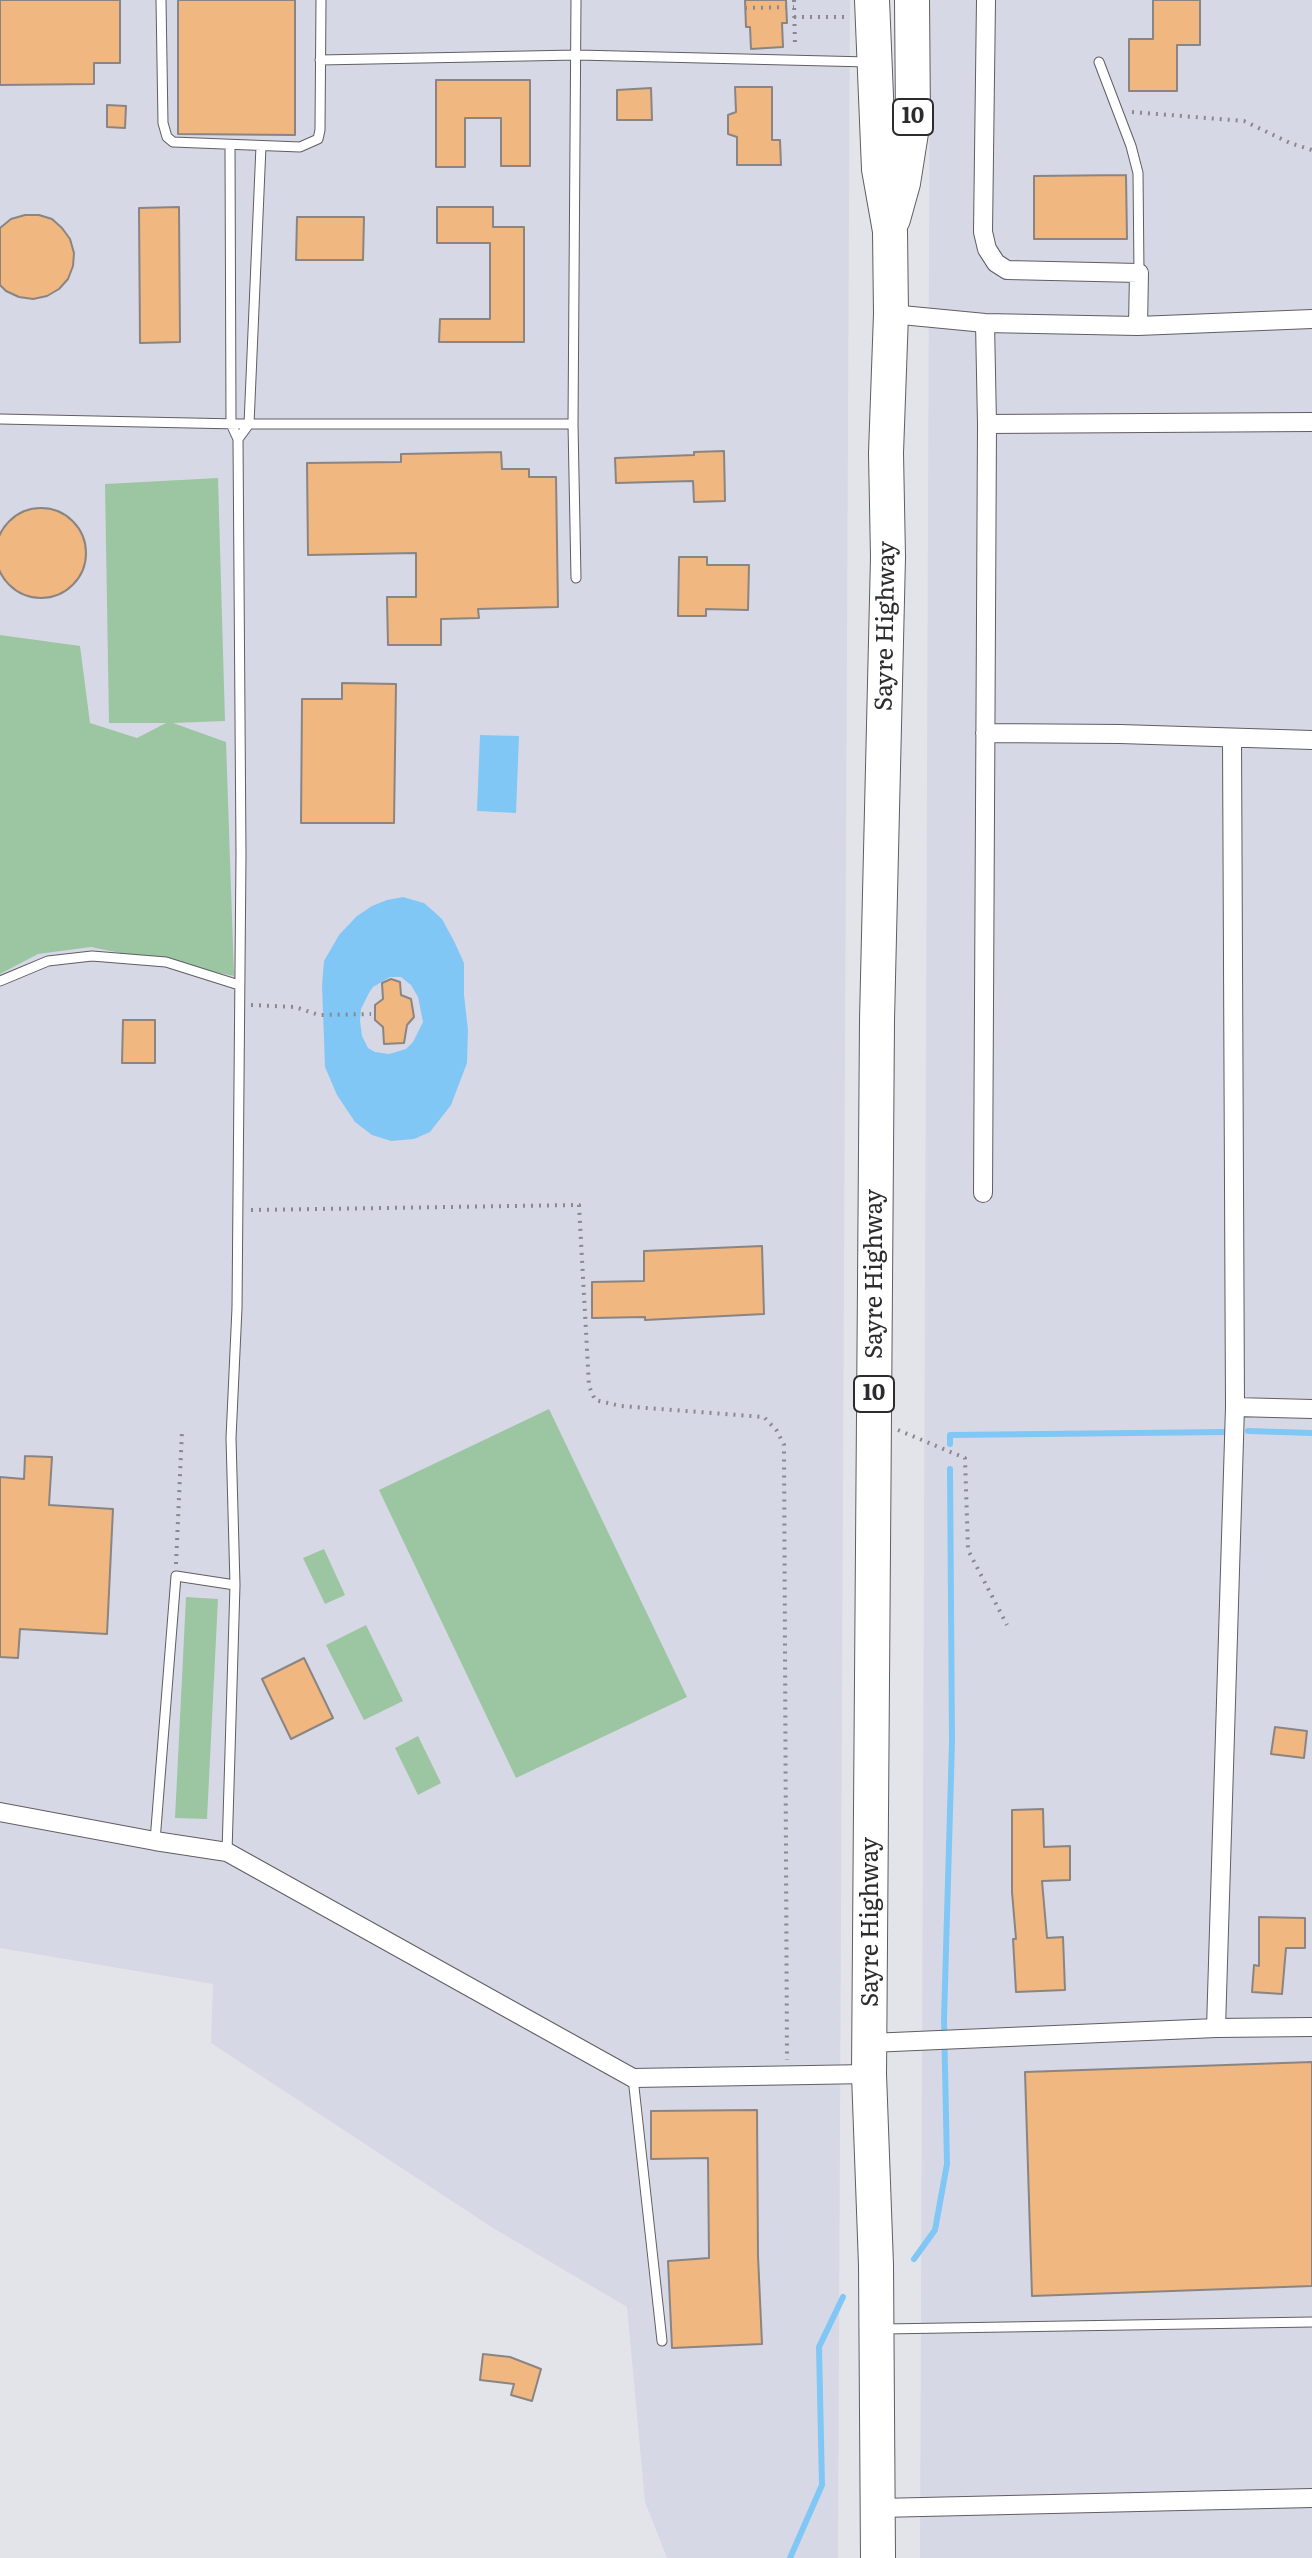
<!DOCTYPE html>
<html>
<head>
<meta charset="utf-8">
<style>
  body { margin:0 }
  canvas { display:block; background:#e3e4e9 }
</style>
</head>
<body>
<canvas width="1312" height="2558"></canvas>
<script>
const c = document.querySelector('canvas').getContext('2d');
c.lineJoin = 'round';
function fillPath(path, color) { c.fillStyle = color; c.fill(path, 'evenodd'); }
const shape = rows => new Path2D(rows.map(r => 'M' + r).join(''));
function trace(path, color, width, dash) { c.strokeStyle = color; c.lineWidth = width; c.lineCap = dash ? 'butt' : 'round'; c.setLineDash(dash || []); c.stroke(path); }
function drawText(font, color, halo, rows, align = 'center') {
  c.font = font + ' Literata,serif'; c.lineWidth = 6; c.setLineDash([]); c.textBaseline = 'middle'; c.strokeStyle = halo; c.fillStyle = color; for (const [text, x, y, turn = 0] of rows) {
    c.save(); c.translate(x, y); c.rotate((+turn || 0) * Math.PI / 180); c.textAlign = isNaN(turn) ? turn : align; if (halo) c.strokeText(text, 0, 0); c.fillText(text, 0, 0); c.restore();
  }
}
fillPath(shape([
  [0,0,850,0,838,2558,667,2558,645,2502,627,2307,493,2228,211,2043,213,1984,0,1948],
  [930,0,1312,0,1312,2558,920,2558]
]), '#d7d8e5');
fillPath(shape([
  [218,478,225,721,173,723,226,742,234,976,91,947,38,954,0,974,0,635,80,646,90,723,137,738,166,723,109,723,105,484],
  [549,1409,687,1697,516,1778,379,1490],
  [324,1549,345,1595,325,1604,303,1558],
  [186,1597,218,1599,207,1819,175,1818],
  [366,1625,403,1701,364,1720,326,1645],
  [418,1736,441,1783,418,1795,395,1748]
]), '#9cc6a2');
fillPath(shape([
  [480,735,519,736,516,813,477,811],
  [403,897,424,903,432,910,442,919,454,941,464,963,464,995,468,1030,467,1063,451,1105,430,1132,414,1139,391,1141,372,1135,355,1122,337,1095,325,1067,322,985,324,961,339,935,357,916,372,906,387,900],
  [390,977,401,977,411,985,418,997,423,1022,413,1042,406,1049,389,1054,375,1052,368,1048,362,1036,360,1021,361,1009,369,993,373,987]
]), '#81c7f5');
trace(shape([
  [1248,1431,1312,1433],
  [950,1444,950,1435,1227,1432],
  [914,2259,935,2230,947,2164,944,2020,952,1741,950,1469],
  [790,2558,822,2485,819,2347,843,2297]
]), '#81c7f5', 6);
const building = shape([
  [0,0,120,0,120,63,94,63,94,84,0,85,0,0],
  [178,0,295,0,295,135,178,134,178,0],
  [745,0,786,0,787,23,782,23,783,47,751,49,750,27,746,27,745,0],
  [1153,0,1200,0,1200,45,1177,45,1177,91,1129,91,1129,39,1153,39,1153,0],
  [436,80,530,80,530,166,501,166,501,118,465,118,465,167,436,167,436,80],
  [735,87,772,87,772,140,780,140,781,165,737,165,737,137,728,134,728,115,736,112,735,87],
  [651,88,652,120,617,120,617,90,651,88],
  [107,105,126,106,125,128,107,127,107,105],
  [1126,175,1127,239,1034,239,1034,176,1126,175],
  [179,207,180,342,140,343,139,208,179,207],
  [437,207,493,207,493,227,524,227,524,342,439,342,440,319,490,319,490,243,437,243,437,207],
  [25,215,39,215,52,219,62,228,70,239,74,253,73,266,68,279,59,289,47,296,33,299,19,297,6,291,0,285,0,228,11,219,25,215],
  [297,217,364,217,363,260,296,260,297,217],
  [724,451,725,501,694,502,693,481,616,483,615,458,694,455,694,452,724,451],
  [501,452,502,469,529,469,529,477,556,477,558,607,478,609,479,618,441,619,441,645,388,645,387,597,416,597,416,553,308,555,307,463,401,462,401,454,501,452],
  '-4 553a45 45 0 1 1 90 0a45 45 0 1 1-90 0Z',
  [679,557,707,557,707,565,749,565,748,610,706,609,706,616,678,616,679,557],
  [342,683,396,684,394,823,301,823,302,699,342,699,342,683],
  [391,979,400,982,401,995,411,999,414,1017,407,1025,404,1043,384,1044,383,1027,375,1020,375,1005,383,999,382,983,391,979],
  [123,1020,155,1020,155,1063,122,1063,123,1020],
  [762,1246,764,1314,645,1320,645,1317,592,1318,592,1282,644,1281,644,1251,762,1246],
  [25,1456,52,1457,49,1505,113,1509,107,1634,20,1629,18,1658,0,1657,0,1477,24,1479,25,1456],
  [304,1658,333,1718,291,1739,262,1679,304,1658],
  [1275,1727,1307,1731,1304,1758,1271,1754,1275,1727],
  [1043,1809,1044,1847,1070,1846,1070,1880,1042,1881,1047,1938,1063,1937,1065,1990,1016,1992,1013,1939,1016,1939,1012,1892,1012,1810,1043,1809],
  [1259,1917,1305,1918,1305,1948,1286,1948,1282,1994,1252,1992,1254,1965,1259,1966,1259,1917],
  [1312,2062,1312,2286,1032,2296,1025,2072,1312,2062],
  [757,2110,758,2256,762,2344,672,2348,668,2261,709,2258,708,2158,651,2159,651,2111,757,2110],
  [483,2354,510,2357,541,2369,532,2401,511,2395,514,2384,480,2380,483,2354]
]);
fillPath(building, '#f0b780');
trace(building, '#8a8582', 2);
const lane = shape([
  [161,0,163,123,167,137,173,142,300,147,318,139,320,130,321,0],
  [576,0,573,424,576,578],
  [320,60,577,55,869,62],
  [1099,62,1131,146,1138,173,1139,273],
  [0,419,238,424,573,424],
  [238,439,249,424,261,146],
  [0,981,48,961,92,956,166,962,239,985],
  [155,1841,176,1576,235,1585],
  [227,1852,235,1585,231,1438,237,1308,241,855,238,439,231,424,230,146],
  [633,2078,662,2341],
  [884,2329,1312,2322]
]);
const street = shape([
  [891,314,985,323,1138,326,1139,273,1007,270,996,263,987,249,983,232,986,0],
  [985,323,987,424,1312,422],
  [1138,326,1312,319],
  [985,733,1120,734,1312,740],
  [983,1193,987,424],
  [1235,1407,1312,1409],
  [0,1812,155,1841,227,1852,633,2078,869,2074],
  [1216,2028,1235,1407,1232,738],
  [870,2043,1216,2028,1312,2027],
  [879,2508,1312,2498]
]);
const highway = shape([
  [872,0,879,169,890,231,891,314,886,453,888,557,877,1020,869,2074,876,2265,878,2558],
  [893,219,903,183,913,120,912,0]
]);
trace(lane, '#5e5e63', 11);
trace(street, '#5e5e63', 20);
trace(highway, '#5e5e63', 36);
trace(shape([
  [794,0,795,46],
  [745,8,794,7],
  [794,17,846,17],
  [1132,112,1244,121,1290,143,1312,150],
  [251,1005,295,1007,319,1015,371,1014],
  [251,1210,579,1205,589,1386,595,1400,621,1406,764,1417,777,1431,784,1445,787,2060],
  [898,1430,965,1458,968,1550,1007,1625],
  [176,1564,182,1431]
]), '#89898d', 4, [2, 6]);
trace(lane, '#fff', 9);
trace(street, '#fff', 18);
trace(highway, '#fff', 34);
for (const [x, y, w] of [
  [913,117,40],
  [874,1394,40]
]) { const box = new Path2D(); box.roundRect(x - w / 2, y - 18, w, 36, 6); c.fillStyle = '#fff'; c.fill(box); trace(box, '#2c2c2e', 2); }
drawText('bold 22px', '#2c2c2e', null, [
  ["10",913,117],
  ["10",874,1394]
]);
drawText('24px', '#2c2c2e', '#fff', [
  ["Sayre Highway",886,626,-89],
  ["Sayre Highway",875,1274,-90],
  ["Sayre Highway",871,1922,-90]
]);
</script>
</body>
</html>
